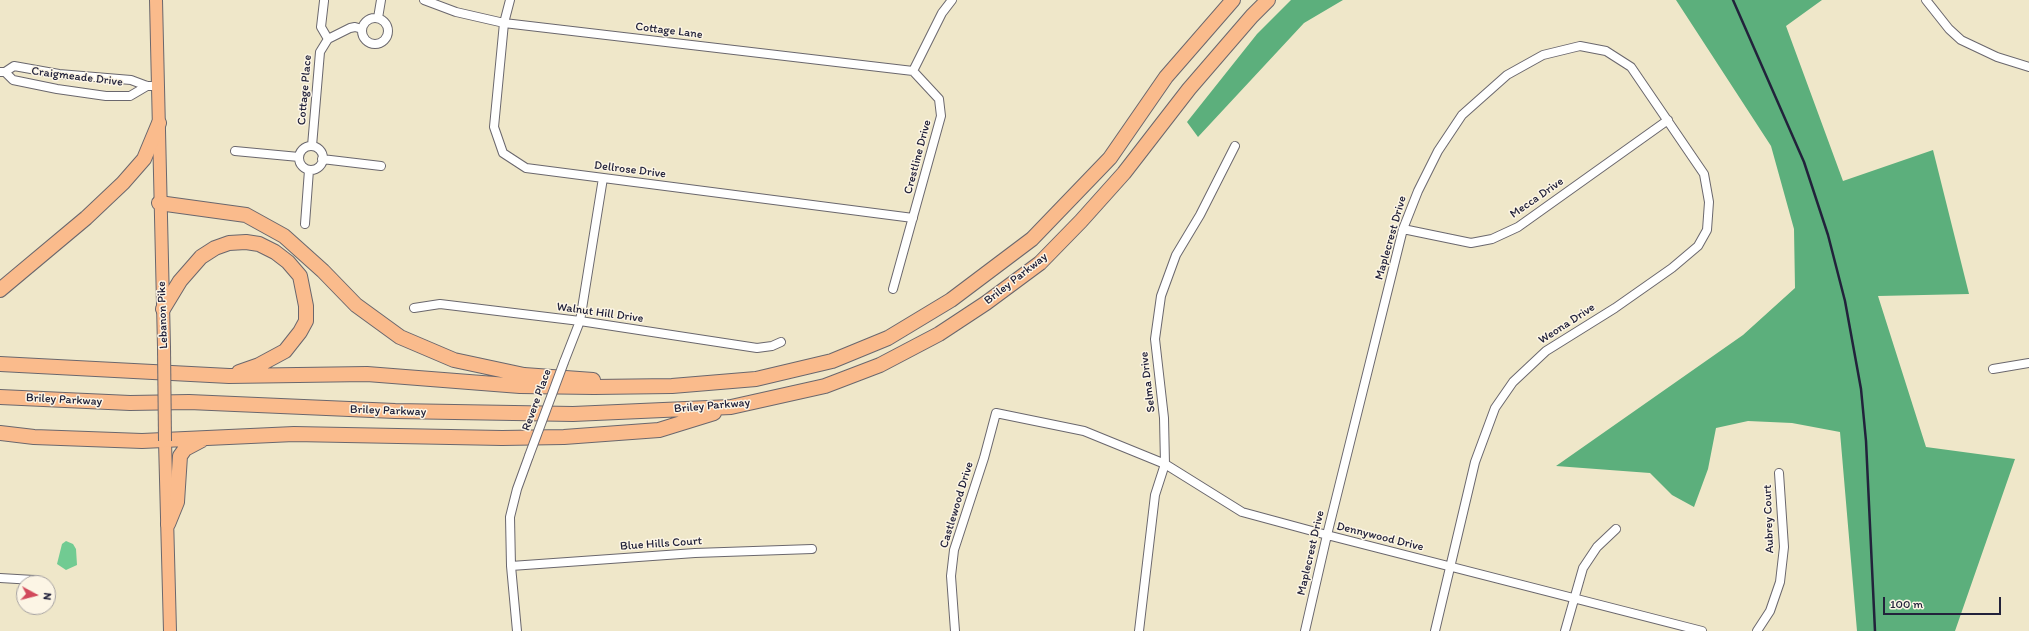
<!DOCTYPE html>
<html>
<head>
<meta charset="utf-8">
<style>
  body { margin:0 }
  #map { position:relative; width:2029px; height:631px; overflow:hidden; background:#efe7c9; font-family:Itim,sans-serif }
  canvas { display:block }
  .north { position:absolute; left:16px; top:575px; width:40px; height:40px; box-sizing:border-box; background:#fcf5e5; border:1px solid #a5a1a1; border-radius:50%; rotate:97deg; font-size:11px; font-weight:700; line-height:16px; text-align:center; color:#22223b }
  .north::after { content:''; display:block; margin:auto; width:14px; height:18px; background:#d1495b; clip-path:polygon(50% 0,100% 100%,50% 72%,0 100%) }
  .scale { position:absolute; left:1883px; top:597px; width:118px; height:18px; box-sizing:border-box; border:2px solid #22223b; border-top:0; padding-left:5px; font-size:12px; line-height:14px; white-space:nowrap; color:#22223b; -webkit-text-stroke:3px #fcf5e5; paint-order:stroke }
</style>
</head>
<body>
<div id="map">
<canvas width="2029" height="631"></canvas>
<div class="north">N</div>
<div class="scale">100 m</div>
</div>
<script>
const c = document.querySelector('canvas').getContext('2d');
c.lineJoin = 'round';
function fillPath(path, color) { c.fillStyle = color; c.fill(path, 'evenodd'); }
const shape = rows => new Path2D(rows.map(r => 'M' + r).join(''));
function trace(path, color, width, dash) { c.strokeStyle = color; c.lineWidth = width; c.lineCap = dash ? 'butt' : 'round'; c.setLineDash(dash || []); c.stroke(path); }
function drawText(font, color, halo, rows, align = 'center') {
  c.font = font + ' Itim,sans-serif'; c.lineWidth = 3; c.setLineDash([]); c.textBaseline = 'middle'; c.strokeStyle = halo; c.fillStyle = color; for (const [text, x, y, turn = 0] of rows) {
    c.save(); c.translate(x, y); c.rotate((+turn || 0) * Math.PI / 180); c.textAlign = isNaN(turn) ? turn : align; if (halo) c.strokeText(text, 0, 0); c.fillText(text, 0, 0); c.restore();
  }
}
fillPath(shape([
  [66,541,73,544,76,549,77,565,66,570,57,564,62,544]
]), '#71cb92');
fillPath(shape([
  [1291,0,1343,0,1304,23,1198,137,1187,122,1257,34],
  [1676,0,1822,0,1786,26,1843,181,1933,150,1969,294,1878,296,1926,447,2015,459,1955,631,1857,631,1840,432,1792,423,1748,421,1716,428,1708,469,1694,507,1672,495,1650,473,1556,466,1743,335,1795,288,1794,229,1771,146]
]), '#5caf7c');
const minor = shape([
  [424,0,456,12,504,23,913,71],
  [510,0,504,23,494,127,503,153,526,168,913,218],
  [1926,0,1949,29,1961,40,1997,57,2029,67],
  '362 31a13 13 0 1 1 26 0a13 13 0 1 1-26 0Z',
  [378,18,381,0],
  [328,39,350,28,355,27,362,29],
  [0,72,5,72,14,66,59,74,131,80,147,86,159,86],
  [5,72,13,80,57,89,106,96,130,96,147,86],
  [312,146,320,52,328,39,321,27,324,1],
  '299 158a12 12 0 1 1 24 0a12 12 0 1 1-24 0Z',
  [235,151,299,157],
  [322,159,381,166],
  [305,224,309,170],
  [1403,229,1471,243,1492,239,1518,227,1668,120],
  [893,289,941,116,939,99,913,71,942,13,952,0],
  [414,308,440,304,580,321,757,348,772,346,781,342],
  [564,362,580,321,603,178],
  [1993,369,2029,363],
  [511,566,695,553,812,549],
  [0,578,34,580],
  [517,631,511,566,510,517,517,489,529,456],
  [955,631,951,576,954,550,984,458,996,413,1084,431,1165,464,1242,512,1327,535,1702,631],
  [1139,631,1155,495,1165,464,1164,418,1155,339,1161,296,1176,255,1200,215,1235,146],
  [1305,631,1327,535,1403,229,1418,191,1438,151,1462,115,1507,75,1543,55,1580,46,1606,51,1631,67,1704,174,1709,202,1707,230,1698,246,1672,268,1615,308,1546,351,1513,382,1495,408,1475,462,1435,631],
  [1565,631,1583,568,1597,547,1616,529],
  [1757,631,1770,611,1780,582,1784,547,1779,473]
]);
const primary = shape([
  [156,0,164,347],
  [165,441,170,631]
]);
const motorway = shape([
  [159,203,246,215,284,236,323,271,356,305,400,337,454,360,524,375,593,380],
  [0,290,86,218,123,183,144,159,159,123],
  [163,309,180,281,201,257,215,248,229,243,246,242,259,244,275,252,288,262,300,276,306,306,306,321,300,332,285,351,259,365,239,372],
  [0,364,229,376,367,374,520,386,594,387,672,386,756,379,832,361,888,338,951,300,1032,239,1110,158,1166,77,1233,0],
  [0,397,130,403,189,402,395,411,573,414,731,407,825,386,880,365,939,334,986,303,1040,263,1081,221,1124,173,1189,89,1252,16,1268,0],
  [0,433,34,437,142,441,294,434,502,438,564,437,659,430,714,413],
  [168,524,177,502,180,456,185,449,202,440]
]);
trace(minor, '#6a676d', 10);
trace(primary, '#6a676d', 14);
trace(motorway, '#6a676d', 16);
trace(minor, '#fff', 8);
trace(primary, '#fabb8c', 12);
trace(motorway, '#fabb8c', 14);
trace(shape([
  [1733,0,1804,162,1828,235,1845,301,1861,389,1866,441,1875,631]
]), '#22223b', 2.5);
const minorBridge = shape([
  [529,456,564,362]
]);
const primaryBridge = shape([
  [164,347,165,441]
]);
trace(minorBridge, '#6a676d', 10, []);
trace(primaryBridge, '#6a676d', 14, []);
trace(minorBridge, '#fff', 8);
trace(primaryBridge, '#fabb8c', 12);
drawText('12px', '#22223b', '#fcf5e5', [
  ["Cottage Lane",669,31,7],
  ["Craigmeade Drive",77,77,7],
  ["Cottage Place",305,90,-85],
  ["Crestline Drive",918,157,-75],
  ["Dellrose Drive",630,170,7],
  ["Mecca Drive",1537,198,-35],
  ["Maplecrest Drive",1391,238,-74],
  ["Briley Parkway",1016,279,-38],
  ["Walnut Hill Drive",600,313,8],
  ["Lebanon Pike",163,315,-92],
  ["Weona Drive",1567,324,-33],
  ["Selma Drive",1148,382,-97],
  ["Briley Parkway",64,400,3],
  ["Revere Place",537,400,-70],
  ["Briley Parkway",712,406,-5],
  ["Briley Parkway",388,411,2],
  ["Castlewood Drive",957,505,-73],
  ["Aubrey Court",1769,519,-92],
  ["Dennywood Drive",1380,537,14],
  ["Blue Hills Court",661,544,-4],
  ["Maplecrest Drive",1311,553,-77]
]);
</script>
</body>
</html>
